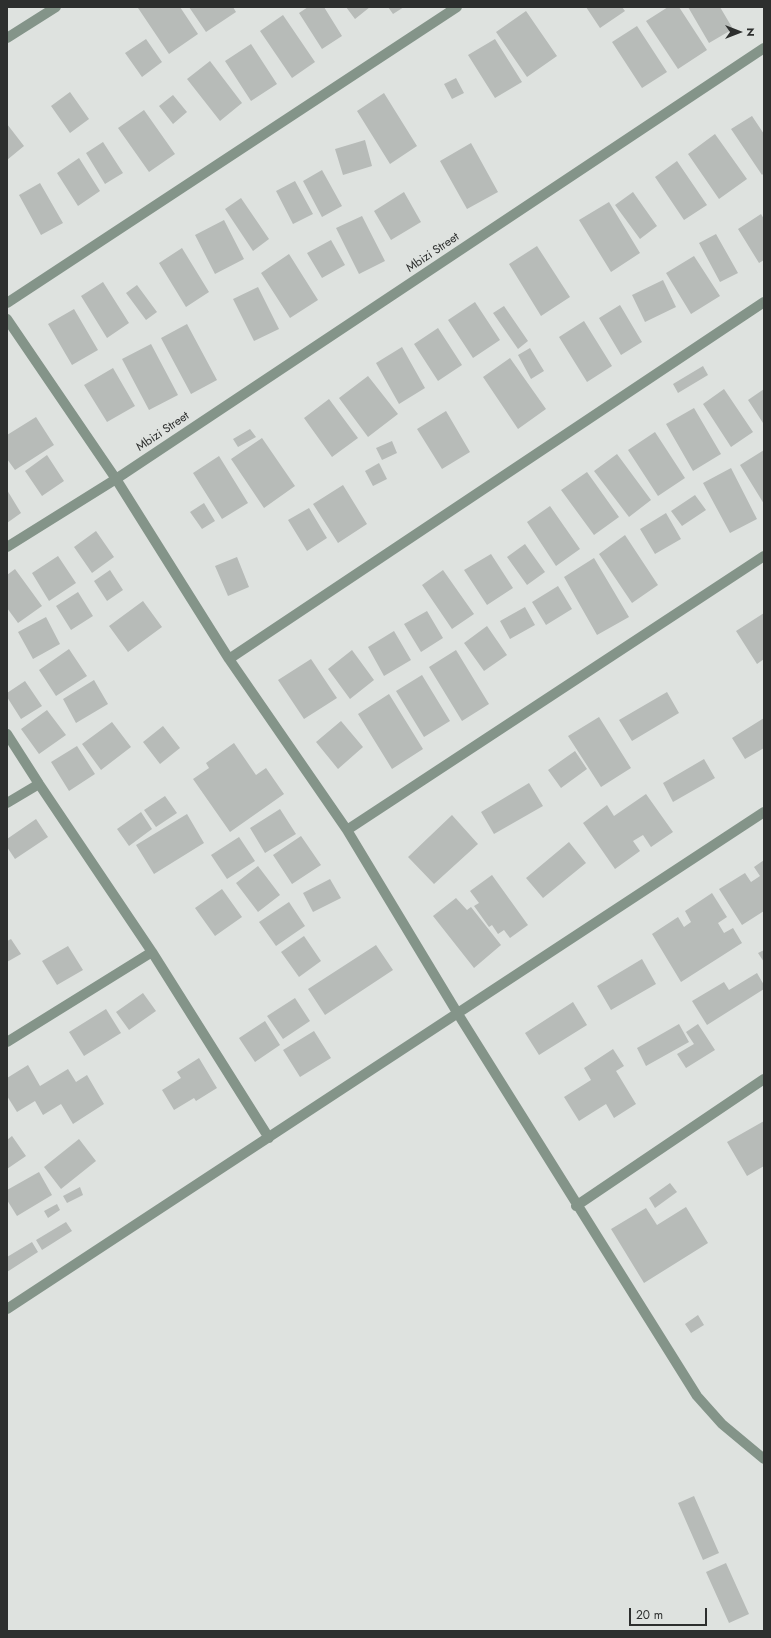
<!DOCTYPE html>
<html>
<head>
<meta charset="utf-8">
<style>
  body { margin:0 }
  #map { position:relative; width:771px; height:1638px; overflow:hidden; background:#dee2df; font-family:Jost,sans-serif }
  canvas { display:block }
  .frame { position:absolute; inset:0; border:8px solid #2d2f2e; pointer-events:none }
  .north { position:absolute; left:719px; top:12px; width:40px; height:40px; -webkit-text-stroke:3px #dee2df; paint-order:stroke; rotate:90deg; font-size:11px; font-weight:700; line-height:16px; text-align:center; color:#2d2f2e }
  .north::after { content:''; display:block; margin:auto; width:14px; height:18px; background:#2d2f2e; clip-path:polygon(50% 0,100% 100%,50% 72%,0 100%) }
  .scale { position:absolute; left:629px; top:1608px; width:78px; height:18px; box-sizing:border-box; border:2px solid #2d2f2e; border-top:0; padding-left:5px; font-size:12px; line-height:14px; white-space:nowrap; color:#2d2f2e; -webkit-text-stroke:3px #dee2df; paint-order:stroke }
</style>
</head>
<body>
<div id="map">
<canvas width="771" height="1638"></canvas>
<div class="frame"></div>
<div class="north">N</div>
<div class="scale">20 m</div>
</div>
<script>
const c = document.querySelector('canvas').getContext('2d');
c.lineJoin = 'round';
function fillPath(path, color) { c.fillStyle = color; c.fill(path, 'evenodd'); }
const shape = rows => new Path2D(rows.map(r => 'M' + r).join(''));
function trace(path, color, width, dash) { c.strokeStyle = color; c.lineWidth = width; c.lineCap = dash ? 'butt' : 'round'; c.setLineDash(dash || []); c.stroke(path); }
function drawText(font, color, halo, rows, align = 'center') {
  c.font = font + ' Jost,sans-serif'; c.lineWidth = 4; c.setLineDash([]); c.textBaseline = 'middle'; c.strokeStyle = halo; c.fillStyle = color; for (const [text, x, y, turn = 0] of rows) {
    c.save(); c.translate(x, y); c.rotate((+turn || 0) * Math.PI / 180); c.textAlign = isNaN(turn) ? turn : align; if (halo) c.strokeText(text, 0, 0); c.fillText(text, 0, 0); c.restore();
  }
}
fillPath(shape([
  [140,7,180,7,198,34,169,54,138,8],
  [189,7,233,7,236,12,206,32],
  [308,7,324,7,342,36,322,49,299,13],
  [346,7,370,7,355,19],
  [388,7,404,7,393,14],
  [586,7,622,7,625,11,600,28],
  [668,7,679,7,707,50,678,69,646,21],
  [688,7,720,7,733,29,709,43],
  [526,11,557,56,527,77,496,32],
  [283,15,315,62,292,78,260,31],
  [637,26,667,72,642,88,612,42],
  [146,39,162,62,142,77,125,53],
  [495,39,522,82,495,98,468,55],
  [251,44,277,84,251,101,225,61],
  [210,61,242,103,220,121,187,79],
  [456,78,464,93,452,99,444,84],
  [70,92,89,119,70,133,51,106],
  [384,93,417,146,390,164,357,111],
  [173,95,187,112,173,124,159,106],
  [144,110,175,154,149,172,118,128],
  [752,116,764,134,764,173,762,175,731,129],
  [7,124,24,146,7,160],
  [715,134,747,179,719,199,688,154],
  [365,140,372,166,343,175,335,149],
  [103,142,123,173,105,184,86,153],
  [471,143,498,192,467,209,440,161],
  [79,158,100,191,78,206,57,173],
  [677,161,707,205,684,220,655,177],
  [322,170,342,206,322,217,303,181],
  [295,181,313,214,293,224,276,191],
  [40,183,63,223,41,235,19,195],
  [404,192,421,222,391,240,374,211],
  [633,192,657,226,640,239,615,205],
  [241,198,269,239,253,251,225,209],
  [609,202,640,253,611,272,579,220],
  [761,214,764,219,764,260,759,263,738,229],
  [362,216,385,261,359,274,336,228],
  [224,220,244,259,215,274,195,235],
  [716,234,738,273,720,282,699,243],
  [331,240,345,265,322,278,307,253],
  [537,246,570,297,541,316,509,264],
  [182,248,209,292,186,307,159,263],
  [289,254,318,300,290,318,261,273],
  [694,256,720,296,691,314,666,273],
  [663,280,676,307,645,322,632,295],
  [103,282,129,323,107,338,81,296],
  [137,285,157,312,146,320,126,293],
  [258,287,279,329,254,341,233,299],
  [475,302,500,340,473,358,448,320],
  [620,305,642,342,621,355,599,318],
  [504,306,528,341,518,349,493,313],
  [74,309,98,350,72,365,48,324],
  [584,321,612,366,587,382,559,337],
  [187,324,217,380,191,394,161,338],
  [438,328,462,365,438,381,414,344],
  [151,344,178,395,149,410,122,359],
  [402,347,425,388,399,404,376,363],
  [530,348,544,371,531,379,518,355],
  [510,358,546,409,518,429,483,377],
  [703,366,708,375,678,393,673,384],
  [113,368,135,406,107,422,84,385],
  [368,376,398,414,368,437,339,398],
  [724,389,753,432,731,447,703,404],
  [764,389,764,422,763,423,748,400],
  [329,399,358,438,332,457,304,418],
  [694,408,721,454,693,471,666,424],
  [446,411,470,452,442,469,417,429],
  [36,417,54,445,15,470,7,459,7,435],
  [250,429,256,437,238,447,233,439],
  [655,432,685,478,658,496,628,450],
  [262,438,295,486,264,508,231,459],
  [392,441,397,453,382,460,376,448],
  [764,450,764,504,740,465],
  [617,454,651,500,629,517,594,471],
  [47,455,64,481,42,496,25,471],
  [219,456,248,503,222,519,193,473],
  [379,463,387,479,373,486,365,471],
  [731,468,757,519,730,533,703,483],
  [587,472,619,517,594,535,561,490],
  [343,485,367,524,338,543,313,504],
  [7,490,21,513,7,523],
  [695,495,706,510,682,526,671,511],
  [204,503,215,521,202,529,190,512],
  [550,506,580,549,556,566,527,522],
  [309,508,327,538,307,551,288,520],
  [666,513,681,539,655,554,640,529],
  [96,531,114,557,92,573,74,547],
  [625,535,658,585,632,603,599,554],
  [525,544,545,572,527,585,507,557],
  [491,554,513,588,487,605,464,570],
  [58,556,76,583,49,601,32,573],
  [237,557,249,587,228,596,215,566],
  [594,558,629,617,597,635,564,577],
  [15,569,42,606,18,623,7,608,7,575],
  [110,570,123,590,107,601,94,581],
  [443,570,474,614,452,629,422,585],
  [558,586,572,609,546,625,532,602],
  [78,592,93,616,71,630,56,606],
  [143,601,162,627,128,652,109,626],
  [525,607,535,625,510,639,500,621],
  [427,611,443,638,421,652,404,624],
  [764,613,764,659,757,664,736,631],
  [46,617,60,644,33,659,18,632],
  [487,626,507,655,484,671,464,643],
  [394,631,411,660,384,676,368,647],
  [69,649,87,676,56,696,39,670],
  [352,650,374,680,350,699,328,669],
  [456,650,489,704,462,721,429,667],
  [311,659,337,698,304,719,278,680],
  [422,675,450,721,424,737,396,691],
  [94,680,108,704,76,723,63,699],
  [25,681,42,706,21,719,7,697,7,693],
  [667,692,679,713,632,741,619,720],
  [389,694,423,749,392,769,358,714],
  [47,710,66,735,39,754,21,729],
  [599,717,631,768,601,787,568,736],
  [764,718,764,748,745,759,732,738],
  [341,721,363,747,338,769,316,742],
  [112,722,131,747,101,770,82,744],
  [163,726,180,748,160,764,143,742],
  [234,743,256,775,266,768,284,794,230,832,193,779,209,768,206,763],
  [77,746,95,774,69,791,51,762],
  [575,751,587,769,561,788,548,770],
  [704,759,715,778,673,802,663,783],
  [529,783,543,806,494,834,481,812],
  [646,794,673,832,651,847,643,835,633,841,640,851,615,869,583,823,607,805,614,816],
  [165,796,177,813,156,827,144,810],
  [280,809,296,834,265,853,250,828],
  [141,812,152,829,129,846,117,829],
  [187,814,204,843,154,874,136,845],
  [452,815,478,844,434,884,408,857],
  [36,819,48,837,15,859,7,847,7,839],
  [301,836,321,865,292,884,273,855],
  [239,837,255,861,227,879,211,855],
  [569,842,586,863,543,898,526,878],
  [764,860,764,911,742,925,719,889,745,873,751,882,760,876,754,867],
  [258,866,280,895,258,912,236,883],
  [492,875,528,925,510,938,504,930,498,934,492,925,489,927,474,906,479,903,470,891],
  [330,879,341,898,313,912,303,893],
  [222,889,242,917,215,936,195,908],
  [712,893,727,917,718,923,724,933,733,928,742,943,681,982,652,934,678,917,684,927,691,922,685,911],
  [456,898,467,910,471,907,501,945,474,968,433,916],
  [289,902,305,926,276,946,259,922],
  [304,936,321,961,299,977,281,952],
  [11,939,21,954,7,962,7,941],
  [376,945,393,970,325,1015,308,989],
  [68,946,83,970,57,985,42,961],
  [764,950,764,962,758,953],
  [642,959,656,984,611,1010,597,986],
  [757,973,764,985,764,989,707,1025,692,1001,724,982,729,990],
  [143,993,156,1011,129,1030,116,1012],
  [295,998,310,1021,283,1039,267,1016],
  [573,1002,587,1025,539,1055,525,1033],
  [106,1009,121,1033,84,1056,69,1032],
  [265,1021,280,1045,255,1062,239,1038],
  [679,1024,689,1042,646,1066,637,1048],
  [698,1024,715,1050,686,1068,677,1054,694,1044,686,1032],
  [314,1031,331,1058,300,1077,283,1050],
  [613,1049,624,1066,616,1071,636,1104,614,1118,606,1104,579,1121,564,1097,591,1080,584,1068],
  [199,1058,217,1088,196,1101,194,1098,174,1110,162,1090,181,1078,177,1072],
  [28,1065,40,1086,68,1069,76,1082,87,1075,104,1104,73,1124,61,1104,43,1115,35,1101,17,1112,7,1096,7,1078],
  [764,1121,764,1166,747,1176,727,1142],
  [12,1136,26,1156,7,1169,7,1140],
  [79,1139,96,1161,61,1189,44,1167],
  [39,1172,52,1195,17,1216,7,1200,7,1190],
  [670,1183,677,1192,655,1208,649,1198],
  [80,1187,83,1195,67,1203,63,1196],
  [57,1204,60,1210,48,1218,44,1211],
  [686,1207,708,1243,644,1283,611,1229,646,1208,657,1225],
  [66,1222,72,1231,42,1250,36,1240],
  [32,1242,38,1252,7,1272,7,1257],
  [698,1315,704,1325,691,1333,685,1324],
  [694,1496,719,1553,703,1560,678,1503],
  [726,1563,749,1614,729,1623,706,1572]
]), '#b7bbb8');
trace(shape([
  [7,38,56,7],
  [7,303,457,7],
  [7,319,116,479,229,659,347,830,458,1014,697,1396,722,1424,764,1459],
  [7,547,116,479,764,48],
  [229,659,764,302],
  [7,734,39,784,152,952,269,1138],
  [7,803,39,784],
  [347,830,764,556],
  [7,1042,152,952],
  [576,1206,764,1079],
  [7,1309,764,812]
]), '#849489', 10);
drawText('12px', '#2d2f2e', '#dee2df', [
  ["Mbizi Street",433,253,-34],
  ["Mbizi Street",163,432,-34]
]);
</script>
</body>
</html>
